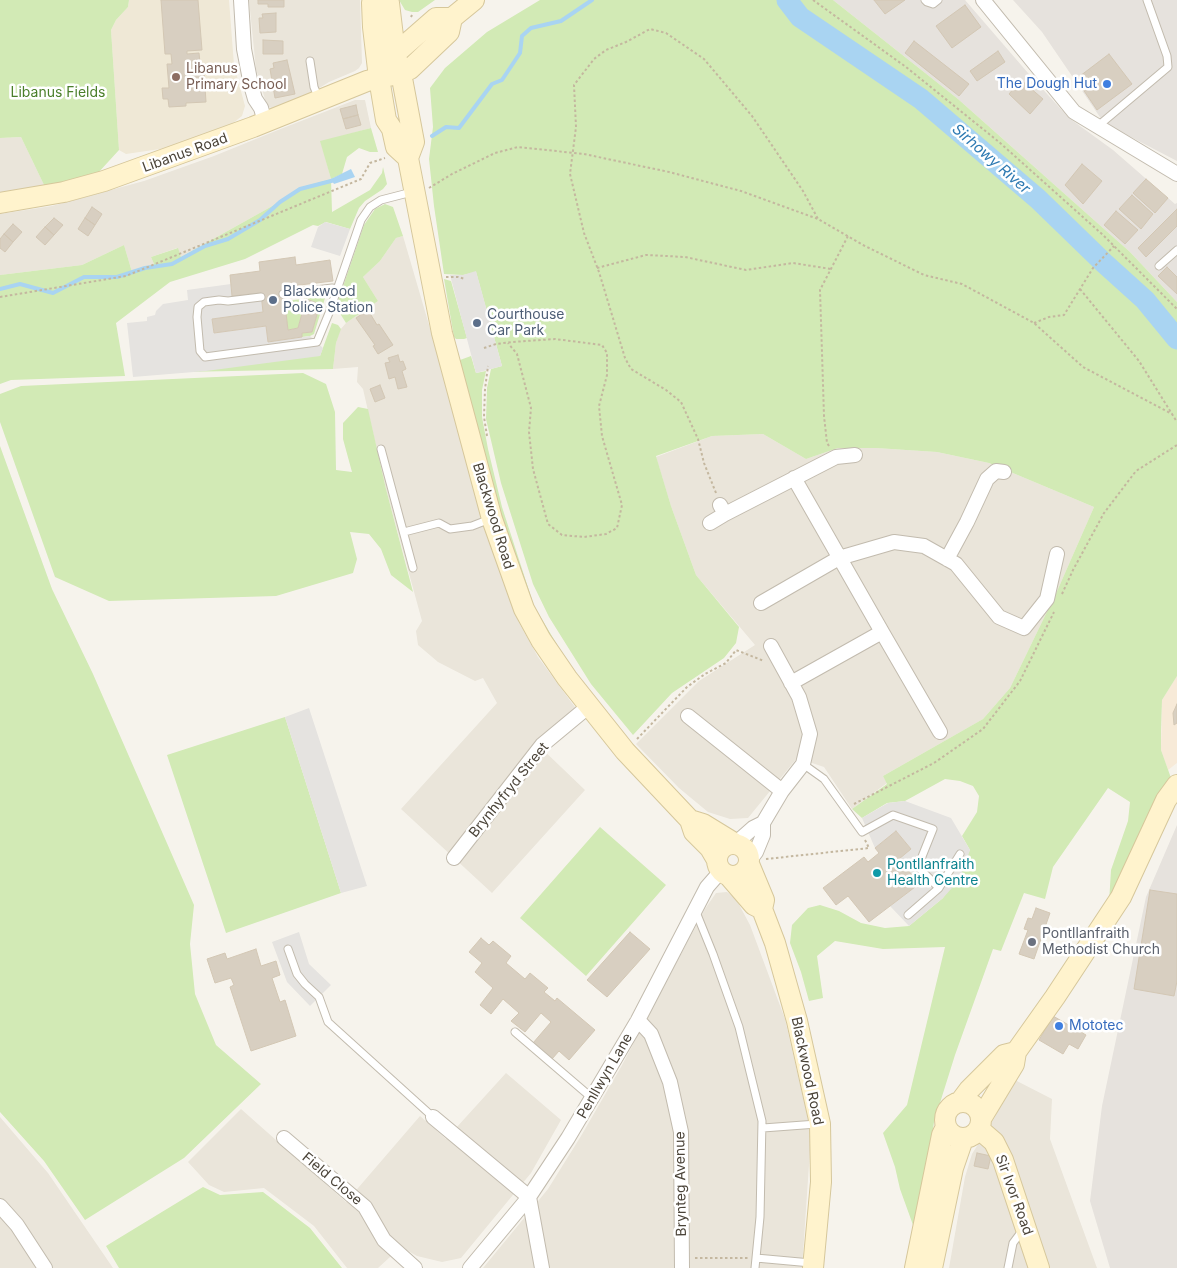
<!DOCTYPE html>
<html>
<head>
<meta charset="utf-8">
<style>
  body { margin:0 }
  canvas { display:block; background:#f6f3ec }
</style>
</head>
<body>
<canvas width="1177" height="1268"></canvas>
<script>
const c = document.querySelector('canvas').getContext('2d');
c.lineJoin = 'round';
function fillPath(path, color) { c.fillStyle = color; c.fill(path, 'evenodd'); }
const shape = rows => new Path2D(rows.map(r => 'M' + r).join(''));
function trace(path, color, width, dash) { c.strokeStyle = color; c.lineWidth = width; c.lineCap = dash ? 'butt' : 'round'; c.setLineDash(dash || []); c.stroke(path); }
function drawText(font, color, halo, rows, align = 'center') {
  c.font = font + ' Inter,sans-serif'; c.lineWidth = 5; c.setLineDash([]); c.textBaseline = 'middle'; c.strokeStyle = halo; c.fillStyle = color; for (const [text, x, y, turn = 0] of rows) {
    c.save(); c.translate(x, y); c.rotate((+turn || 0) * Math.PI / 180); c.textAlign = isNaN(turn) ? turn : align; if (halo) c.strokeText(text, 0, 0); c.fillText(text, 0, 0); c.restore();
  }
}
fillPath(shape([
  [249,0,360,0,362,63,359,68,355,71,329,82,308,95,273,109,267,106,256,69],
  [355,100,365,100,371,128,321,142,331,179,298,188,292,195,181,257,177,248,151,257,154,264,132,272,124,245,82,265,0,275,0,214,52,206,144,181,214,156,278,130],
  [21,137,45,187,0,195,0,138],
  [403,236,448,390,486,531,504,584,519,623,538,657,577,710,537,744,585,790,492,893,401,809,497,703,483,678,475,681,438,662,418,645,416,631,422,621,386,489,363,389,357,382,358,367,333,369,336,343,340,330,346,323,378,301,363,277,380,261,396,238],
  [763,434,806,459,838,448,876,448,937,452,989,463,1094,507,1058,589,1010,688,983,719,883,776,887,783,852,809,824,767,797,758,748,818,730,819,708,812,679,788,636,744,699,681,755,645,696,575,671,506,656,457,712,436],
  [727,892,736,899,750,925,785,1019,807,1115,811,1135,802,1268,483,1268,548,1189,581,1136,621,1067,705,909,716,893],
  [506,1073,561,1120,531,1173,461,1258,442,1262,417,1256,401,1247,378,1268,347,1268,314,1226,264,1188,224,1192,209,1185,188,1162,241,1109,346,1202,420,1116,446,1139],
  [1013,1079,1052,1099,1050,1139,1097,1268,949,1268,965,1177,972,1154,995,1117],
  [0,1117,48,1173,113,1268,0,1268]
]), '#eae5da');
fillPath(shape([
  [1177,676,1177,763,1168,770,1161,750,1162,700]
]), '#f7ead8');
fillPath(shape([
  [833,0,965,0,1028,73,1069,118,1113,150,1175,204,1177,203,1177,302,1130,252,958,99],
  [1013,0,1177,0,1177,161,1104,123,1042,32],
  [1177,825,1177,1268,1110,1268,1090,1201,1102,1106,1146,897]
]), '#e6e2dd');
fillPath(shape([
  [129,0,229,0,234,65,245,106,242,116,233,123,167,148,126,154,119,150,111,30,116,20,128,7]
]), '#efe8d6');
fillPath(shape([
  [0,0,129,0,128,7,116,20,111,30,119,150,98,173,45,187,21,137,0,138],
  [399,0,435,0,418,12,412,12,405,10],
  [540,0,833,0,958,99,1130,252,1177,302,1177,676,1162,700,1161,730,1161,750,1171,778,1109,903,1111,870,1128,821,1130,802,1108,788,1053,867,1045,899,1024,893,1001,951,993,949,955,1055,934,1122,928,1166,913,1225,900,1189,895,1167,883,1133,907,1105,945,947,883,949,835,941,817,956,823,998,809,1001,801,972,790,943,792,925,808,908,820,905,839,911,861,923,885,928,909,926,943,898,970,850,962,836,977,812,979,796,973,786,960,781,945,779,905,801,887,803,862,818,852,809,887,784,883,776,983,719,1010,688,1058,589,1094,507,989,463,937,452,876,448,838,448,806,459,763,434,712,436,656,456,671,506,696,575,739,627,736,643,724,658,672,693,633,735,591,684,549,617,533,584,501,483,486,419,487,388,491,369,502,366,476,272,463,275,444,274,434,206,429,159,433,127,430,88,445,68,487,32],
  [371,128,378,152,370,152,359,148,347,157,342,174,331,179,332,212,370,190,382,173,383,167,387,184,383,189,365,201,359,208,350,229,326,222,318,226,313,225,245,259,170,282,116,323,125,376,11,380,0,384,0,275,82,265,124,245,132,272,154,264,151,257,178,248,181,257,292,195,298,188,331,179,320,141],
  [385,204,393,207,403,236,396,238,380,261,363,277,378,301,346,323,336,307,364,225,375,209],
  [444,279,451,281,467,338,464,339,456,339,454,337],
  [322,297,325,298,314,334,310,336,302,337,302,333,312,332,320,304,306,300,298,328,288,330,284,301],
  [332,323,338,325,341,329,336,343,333,369,181,372,193,357,320,356],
  [471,356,476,373,486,371,482,390,482,417,488,449,502,507,534,606,571,668,574,678,529,605,510,550,459,364,460,360],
  [303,373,326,384,335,412,336,470,352,472,343,439,343,423,358,407,368,409,386,489,413,592,391,575,381,549,369,534,350,532,357,559,353,573,276,596,109,601,55,577,0,422,0,394,21,386],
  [0,446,52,589,93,674,194,905,190,944,195,994,216,1045,261,1084,184,1158,85,1220,44,1161,0,1112],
  [285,717,341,893,226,933,167,755],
  [600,827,666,885,586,976,520,918],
  [203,1187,220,1195,263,1192,310,1228,342,1268,119,1268,106,1246]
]), '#d2eab5');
fillPath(shape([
  [325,222,350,229,340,256,311,247,318,227],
  [476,271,502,366,476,373,450,275,463,275],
  [231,284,233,296,261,293,263,312,212,319,214,333,266,326,268,342,310,336,323,348,320,356,206,371,133,377,127,323,147,321,147,317,155,315,156,311,163,304,188,300,187,290],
  [309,708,367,886,341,893,285,717],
  [905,801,951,818,970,850,960,879,943,898,909,926,890,906,919,884,899,859,911,849,896,831,875,848,862,818,888,803],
  [299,932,309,964,331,985,310,1006,287,982,272,942]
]), '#e5e3e0');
fillPath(shape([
  [351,169,355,177,334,184,331,179]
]), '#a9d4f2');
trace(shape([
  [432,136,446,127,459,128,492,84,502,80,520,53,522,36,531,28,561,21,592,0],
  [0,289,20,284,53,293,84,277,117,277,145,268,172,264,205,246,228,239,260,220,280,202,300,189,335,180]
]), '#a9d4f2', 4);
trace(shape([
  [787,0,800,17,921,99,1038,199,1104,263,1145,300,1177,339]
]), '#a9d4f2', 21);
const building = shape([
  [161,0,198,0,202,50,187,51,187,54,199,53,201,72,204,72,206,102,186,103,186,106,169,107,168,99,163,99,162,88,169,88,167,64,172,64,171,54,165,54,161,0],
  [258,0,284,0,284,7,268,7,268,4,258,4,258,0],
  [874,0,905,0,885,14,874,0],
  [965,5,981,27,952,48,936,26,965,5],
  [276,13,276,32,260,33,259,18,263,18,262,14,276,13],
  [263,40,283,41,283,54,263,54,263,40],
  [914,41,969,84,959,96,905,53,914,41],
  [998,51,1005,62,977,81,970,71,998,51],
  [1109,54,1132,84,1097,110,1076,79,1109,54],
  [287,60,295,94,275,98,270,69,274,68,273,63,287,60],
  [1021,80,1043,99,1030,114,1009,94,1021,80],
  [356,105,358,115,343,119,340,109,356,105],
  [358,115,361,125,346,129,343,119,358,115],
  [1082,164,1102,181,1083,204,1065,185,1082,164],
  [1146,179,1168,198,1155,213,1133,193,1146,179],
  [1132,195,1153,214,1141,229,1119,209,1132,195],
  [92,207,102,214,95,225,85,218,92,207],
  [1177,209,1177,226,1146,257,1138,248,1177,209],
  [1116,211,1138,230,1125,244,1104,225,1116,211],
  [54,218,63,225,54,235,45,227,54,218],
  [85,218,95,225,88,236,78,229,85,218],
  [13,224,22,232,13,242,4,234,13,224],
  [45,227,54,235,45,245,36,237,45,227],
  [4,234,13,242,5,252,0,248,0,239,4,234],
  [295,257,296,265,330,260,333,281,283,287,288,330,298,328,306,299,320,304,312,332,302,333,302,337,268,342,266,326,214,333,212,319,263,312,261,293,232,296,230,275,260,271,259,262,295,257],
  [1167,267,1177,277,1177,294,1158,276,1167,267],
  [368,310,377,325,379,324,393,345,378,354,373,346,375,345,356,318,368,310],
  [398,355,400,362,403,361,406,369,402,371,407,387,398,389,395,377,389,379,385,363,390,362,388,358,398,355],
  [380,385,385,398,375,402,370,389,380,385],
  [1177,704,1177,723,1174,725,1173,713,1177,704],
  [896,831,911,849,899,859,919,884,869,922,848,896,836,905,823,888,864,857,868,862,879,853,875,848,896,831],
  [1150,890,1177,894,1177,981,1174,996,1134,989,1150,890],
  [1036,908,1050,913,1034,959,1019,954,1028,930,1024,929,1028,918,1032,919,1036,908],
  [630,932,650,949,607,997,587,980,630,932],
  [481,938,489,945,493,941,511,956,506,963,525,979,530,973,548,988,544,992,555,1001,557,998,595,1030,569,1060,559,1051,552,1059,533,1043,551,1022,541,1013,525,1032,511,1021,519,1013,503,999,491,1014,480,1005,493,988,475,972,482,963,469,952,481,938],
  [256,949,261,966,276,961,280,975,272,978,280,1002,285,1000,296,1036,251,1051,230,987,234,985,231,978,215,983,207,959,225,953,227,959,256,949],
  [1053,1016,1086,1035,1078,1049,1069,1044,1063,1054,1039,1040,1053,1016],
  [977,1153,991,1156,988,1169,974,1166,977,1153]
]);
fillPath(building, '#d8cfc1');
trace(building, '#d3c7b4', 1);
const service = shape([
  [925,0,927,2,933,4,938,0],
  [310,61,314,87,319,99],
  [1098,126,1168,67,1167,56,1147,0],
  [1159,266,1177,250],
  [283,294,332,288,337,289],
  [261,297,228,301,219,300,204,302,198,307,197,317,200,351,205,357,317,342,329,313,361,220,370,207,381,200,412,192],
  [381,449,413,568],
  [404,532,439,523,450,529,472,526,490,519],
  [803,764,824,779,862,832,893,815,933,829,921,859,916,865,939,888],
  [696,912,713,954,739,1027,762,1121,760,1217,755,1268],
  [908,915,939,888,960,854],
  [288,949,297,974,305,984,319,997,328,1022,433,1117],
  [515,1032,592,1098],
  [763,1128,817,1124],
  [756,1258,811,1263],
  [1008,1268,1013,1243,1019,1235,1025,1231]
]);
const minor = shape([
  [241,0,244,49,251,85,255,99,261,108,265,122],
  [983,0,1074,112,1177,174],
  [725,514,836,457,855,455],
  [710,523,725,514,720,505],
  [947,559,967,522,987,479,996,471,1004,472],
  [761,603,839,558,894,542,924,546,956,564,999,617,1024,628,1047,599,1057,554],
  [882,632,940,732],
  [791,683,882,632,794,478],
  [688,716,782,791],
  [736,843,753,828,763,823],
  [454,858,542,745,589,706],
  [750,860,756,852,763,835,763,823,782,791,803,764,810,734,799,697,771,646],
  [638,1020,651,1034,670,1082,681,1132,682,1268],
  [433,1117,529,1197,542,1268],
  [284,1138,365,1207,384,1240,415,1268],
  [0,1206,17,1225,45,1268],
  [470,1268,529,1197,568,1138,638,1020,707,887,721,871]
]);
const secondary = shape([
  [374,0,372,3,373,27,379,78,386,120,392,129,396,147,408,158],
  [387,0,389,3,395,53,401,73,414,142,408,158,442,333,492,519,524,609,541,640,567,678,625,751,690,820,694,832,710,848,717,860],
  [388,60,436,18,452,18,474,0],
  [0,203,64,192,104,181,253,127,367,81,401,73,410,69,449,32,452,18],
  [690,820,703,824,734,843],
  '717 860a16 16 0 1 1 32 0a16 16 0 1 1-32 0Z',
  [749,864,764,900,762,909,775,943,797,1021,820,1124,821,1182,813,1268],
  [729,876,754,905,762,909],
  '945 1120a18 18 0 1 1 36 0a18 18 0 1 1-36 0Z',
  [960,1102,969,1090,1004,1055,1016,1052],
  [982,1117,1014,1064,1016,1052,1055,997,1121,897,1166,800,1177,785],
  [979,1129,994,1142,1003,1160,1039,1268],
  [915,1268,942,1135,946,1127],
  [932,1268,953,1168,963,1139]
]);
trace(service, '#c2bbae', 9);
trace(minor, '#c2bbae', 16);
trace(secondary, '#d6c79b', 22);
trace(shape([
  [813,0,906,67,999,142,1103,235,1177,309],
  [411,17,412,15],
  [429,188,452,174,495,153,518,147,584,154,669,172,741,191,818,219,863,245,924,275,962,284,1034,323,1083,367,1172,414],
  [597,268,646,255,685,257,746,270,793,263,831,269],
  [446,277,458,277,465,279],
  [1080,289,1139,361,1177,422],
  [0,297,126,276,361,179,370,163,385,158],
  [1034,323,1049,317,1064,315,1093,268,1114,246],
  [484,348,496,344,512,342,555,339,602,345,607,353,607,375,599,406,602,436,622,505,617,528,606,534,584,537,562,535,548,524,533,469,529,432,531,408,517,354,508,343],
  [487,436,484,417,485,389,488,366],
  [829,446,827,443,824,416,820,290,848,236],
  [716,493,704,463,698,439,681,402,666,390,631,369,625,358,599,272,584,233,570,174,576,127,574,85,594,59,606,50,626,42,650,29,666,33,704,59,752,116,803,191,818,219],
  [1062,594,1073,570,1104,513,1136,471,1177,445],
  [637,739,687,687,705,674,726,663,736,650,764,661],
  [854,804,934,763,983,729,1020,681,1054,612],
  [766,859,869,848,865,840],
  [695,1258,748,1258]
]), '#c4b79f', 2, [2.5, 2.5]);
trace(service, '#fff', 7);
trace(minor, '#fff', 14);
trace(secondary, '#fff3cd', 20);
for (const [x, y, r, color] of [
  [176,77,5,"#8d6e63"],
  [1107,84,5,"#3f7fe0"],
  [273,300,5,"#5c6f8a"],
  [477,323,5,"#5c6f8a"],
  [877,873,5,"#0f9aa8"],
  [1032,942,5,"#6b7280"],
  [1059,1026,5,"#3f7fe0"]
]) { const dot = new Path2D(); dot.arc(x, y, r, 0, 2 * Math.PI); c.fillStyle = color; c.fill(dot); trace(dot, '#fff', 2); }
drawText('14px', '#785e54', '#fff', [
  ["Libanus",186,69],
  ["Primary School",186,85]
], 'left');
drawText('14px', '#366cbe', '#fff', [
  ["The Dough Hut",1097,84],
  ["Mototec",1069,1026,"left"]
], 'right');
drawText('14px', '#4a7f2a', '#fff', [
  ["Libanus Fields",58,93]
]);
drawText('14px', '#4b4439', '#fff', [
  ["Libanus Road",185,153,-20],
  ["Blackwood Road",493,516,73],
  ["Brynhyfryd Street",509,790,-51],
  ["Blackwood Road",807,1071,78],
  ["Penllwyn Lane",605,1076,-60],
  ["Field Close",332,1179,40],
  ["Brynteg Avenue",681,1184,-91],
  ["Sir Ivor Road",1014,1195,70]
]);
drawText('14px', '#4e5e75', '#fff', [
  ["Blackwood",283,292],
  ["Police Station",283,308],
  ["Courthouse",487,315],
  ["Car Park",487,331]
], 'left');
drawText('14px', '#0d838f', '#fff', [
  ["Pontllanfraith",887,865],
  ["Health Centre",887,881]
], 'left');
drawText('14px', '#5b616d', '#fff', [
  ["Pontllanfraith",1042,934],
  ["Methodist Church",1042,950]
], 'left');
drawText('italic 15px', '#2e7ab2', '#fff', [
  ["Sirhowy River",991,159,41]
]);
</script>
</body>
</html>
